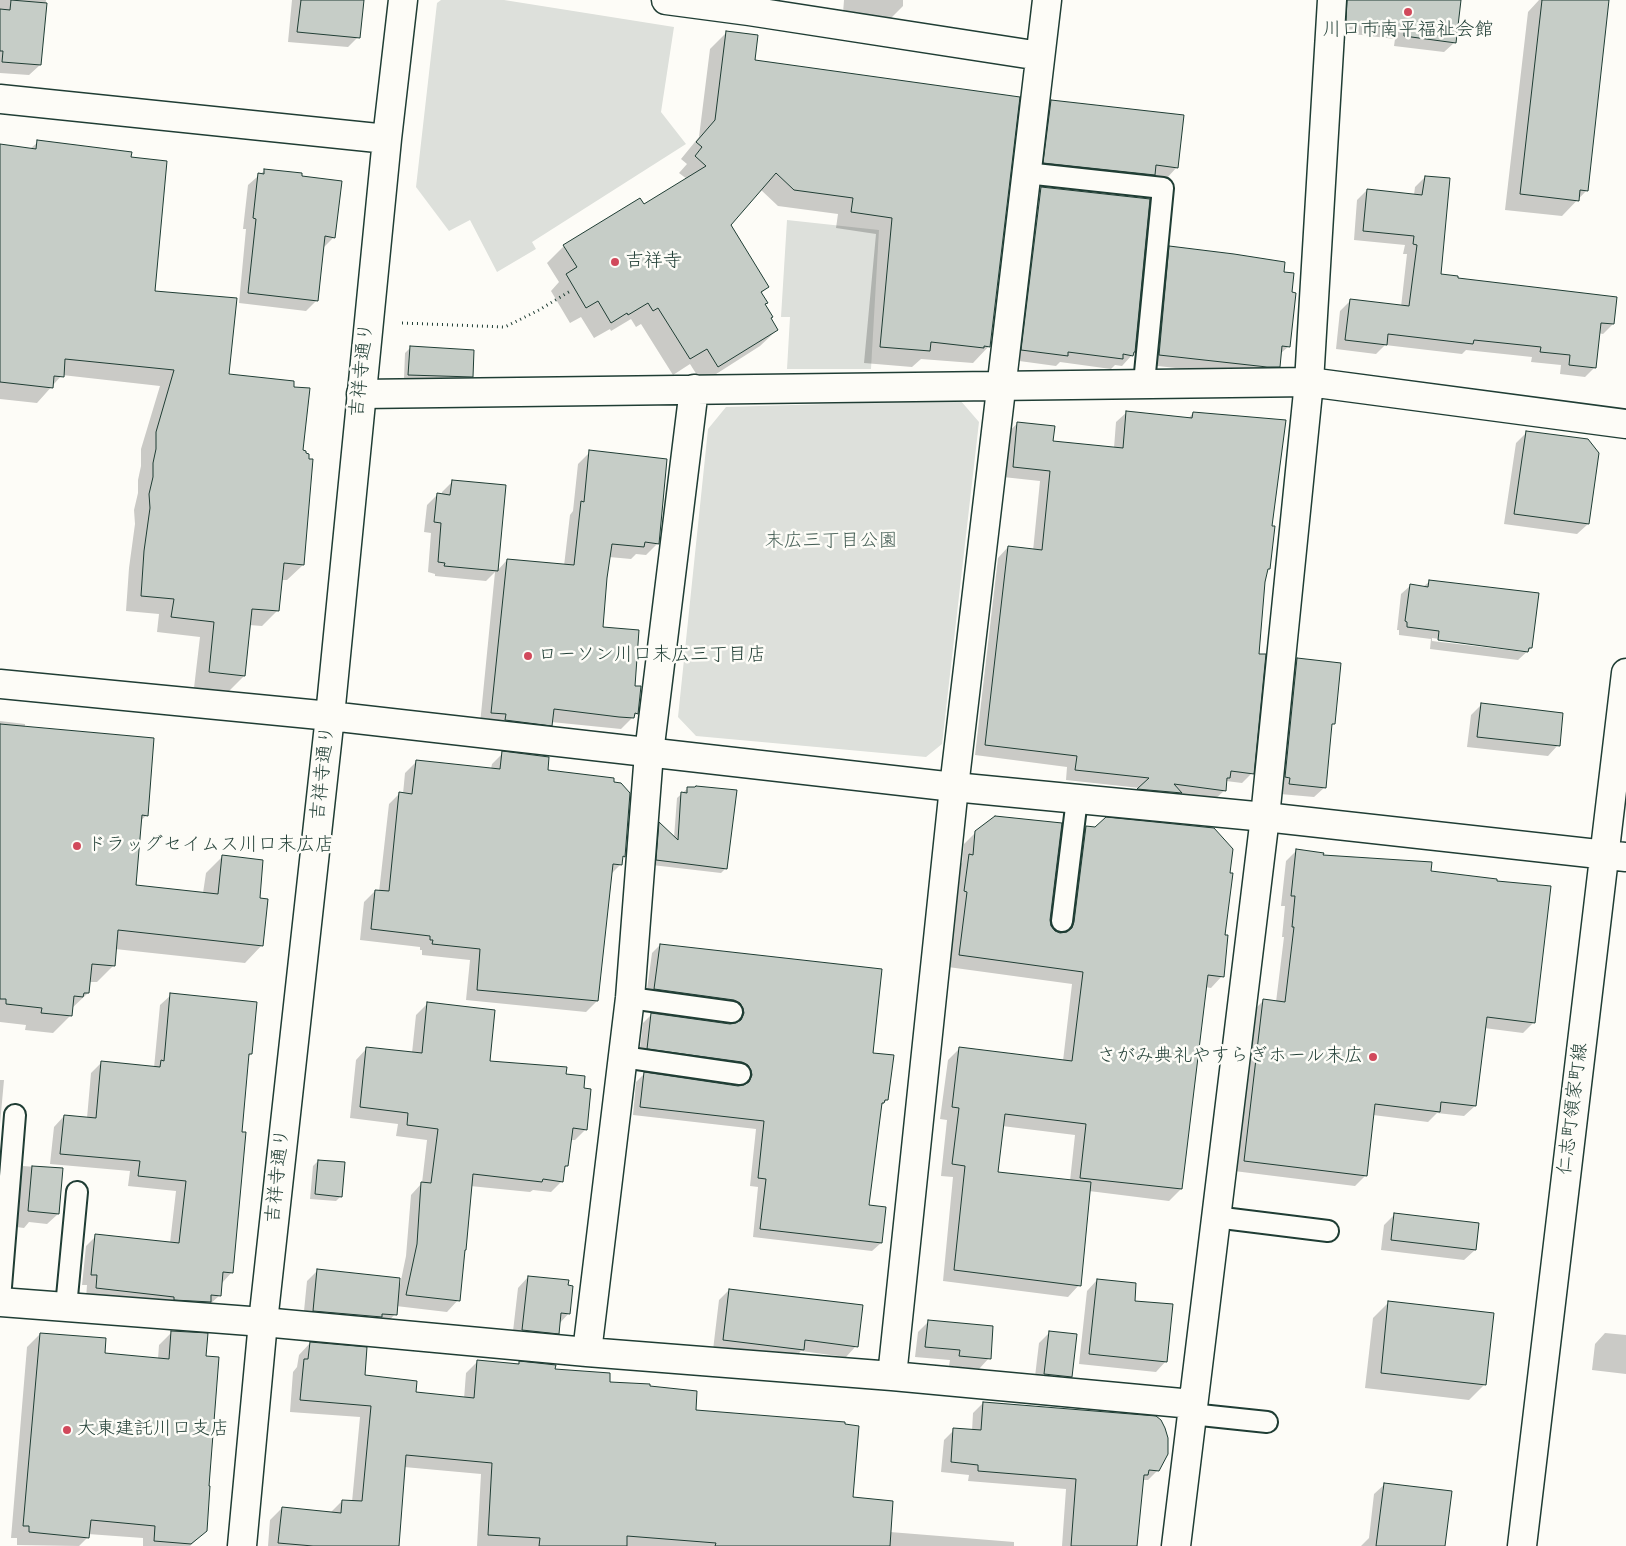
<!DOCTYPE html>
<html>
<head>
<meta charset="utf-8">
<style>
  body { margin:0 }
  canvas { display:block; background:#fdfcf7 }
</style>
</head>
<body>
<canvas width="1626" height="1546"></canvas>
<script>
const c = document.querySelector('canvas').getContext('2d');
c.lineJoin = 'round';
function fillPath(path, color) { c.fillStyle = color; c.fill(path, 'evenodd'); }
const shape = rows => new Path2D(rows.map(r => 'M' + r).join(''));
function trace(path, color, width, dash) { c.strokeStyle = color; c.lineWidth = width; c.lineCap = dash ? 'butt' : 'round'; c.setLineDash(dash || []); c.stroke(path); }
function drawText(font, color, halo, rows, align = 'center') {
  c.font = font + ' "Architects Daughter","Klee One",sans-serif'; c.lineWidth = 5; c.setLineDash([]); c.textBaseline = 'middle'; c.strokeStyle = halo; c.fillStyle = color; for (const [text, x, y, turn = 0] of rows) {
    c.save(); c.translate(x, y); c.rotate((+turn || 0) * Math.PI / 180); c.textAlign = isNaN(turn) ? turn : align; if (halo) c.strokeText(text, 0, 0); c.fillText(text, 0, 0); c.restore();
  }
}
fillPath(shape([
  [441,0,504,0,674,27,661,112,686,144,532,242,536,249,497,272,470,220,449,231,416,187,437,3],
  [787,220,879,230,871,369,787,369,790,317,781,317],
  [960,400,979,422,942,744,926,757,696,736,678,717,708,429,726,407]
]), '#dde0db');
fillPath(shape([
  [0,0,46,0,40,65,29,75,0,73],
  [292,0,360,0,358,37,348,47,288,42],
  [844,0,903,0,903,6,891,18,843,13],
  [1349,0,1460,0,1455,42,1444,52,1394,46,1395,39,1345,33],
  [1539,0,1575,0,1587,190,1562,216,1505,210,1528,12],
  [727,32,753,61,1018,98,989,346,973,363,921,359,912,367,864,363,876,234,836,228,838,214,778,206,760,189,729,225,768,286,761,294,766,303,764,305,769,319,777,330,760,346,702,383,690,364,673,375,641,324,636,327,631,319,611,331,610,329,594,338,581,317,570,323,551,291,559,282,547,263,564,246,640,200,643,205,687,179,679,173,687,164,681,159,699,137,710,49],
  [1051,101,1177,167,1167,178,1152,176,1143,185,1034,173,1041,112],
  [38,142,130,158,153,292,228,375,302,452,303,565,287,580,281,580,277,611,262,626,249,625,244,676,229,691,194,688,200,637,157,632,159,614,126,611,129,568,135,524,134,510,138,493,138,480,141,466,141,449,160,386,62,375,37,403,0,399,0,145,30,149],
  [265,170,334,237,324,247,317,300,306,311,239,303,246,229,243,229,248,185],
  [1425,177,1439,276,1613,324,1603,334,1598,333,1595,367,1585,377,1560,374,1561,365,1531,362,1532,357,1466,350,1462,354,1385,345,1376,354,1336,349,1340,311,1350,301,1401,307,1407,254,1403,254,1405,245,1354,240,1357,200,1367,190,1414,195,1415,187],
  [1041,188,1132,355,1122,366,1115,365,1111,369,1060,362,1056,366,1012,360,1031,198],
  [1170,248,1283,273,1289,346,1280,354,1279,366,1269,377,1255,377,1149,365,1159,258],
  [410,348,472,376,467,381,404,379,405,353],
  [1127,412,1188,419,1193,413,1270,527,1269,568,1266,571,1264,582,1257,655,1252,773,1242,783,1226,781,1225,790,1214,800,1129,799,1140,788,1066,780,1067,767,975,755,998,558,1008,547,1033,551,1040,481,1003,477,1007,433,1018,423,1052,442,1114,448,1116,422],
  [1526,433,1588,524,1577,534,1504,524,1516,443],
  [590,452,658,543,646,555,636,554,631,559,609,557,601,629,634,687,637,713,621,729,551,722,551,725,539,737,480,724,495,572,486,581,435,576,435,574,428,572,431,533,424,532,427,505,437,495,442,495,442,492,453,481,497,571,507,560,564,566,570,515,573,511,578,464],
  [1430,581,1531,648,1518,660,1430,649,1431,639,1399,635,1399,630,1397,630,1401,594,1410,586,1423,587],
  [1432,638,1525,650,1525,652,1432,641],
  [1297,659,1333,723,1331,726,1325,787,1314,797,1280,794,1287,670],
  [1481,705,1558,745,1548,756,1467,747,1471,715],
  [0,721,25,724,25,728,147,815,140,821,135,886,203,893,206,873,223,856,259,899,262,945,245,963,115,949,114,965,97,982,89,982,88,993,71,1009,70,1016,53,1033,25,1030,26,1025,0,1022],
  [503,753,546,771,624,856,621,859,621,864,610,875,597,1001,586,1012,466,1000,470,960,422,955,422,950,420,950,420,947,360,940,364,902,375,891,379,892,389,804,400,793,403,794,405,773,416,762,491,769,492,764],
  [688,788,726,868,721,873,652,865,655,828,659,824,674,838,677,798],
  [1086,827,1223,936,1222,976,1211,988,1205,987,1181,1189,1169,1201,1089,1191,1079,1285,1068,1297,943,1281,953,1177,941,1176,947,1120,940,1119,948,1060,959,1049,1063,1061,1072,984,948,967,957,867,962,863,964,844,976,832,1049,920,1050,926,1054,931,1061,934,1063,934,1074,839],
  [1002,1126,1075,1135,1070,1181,997,1173],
  [1297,850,1322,856,1430,872,1534,1022,1523,1033,1484,1028,1475,1106,1464,1116,1437,1113,1428,1122,1373,1115,1366,1175,1355,1186,1234,1171,1253,1011,1263,1001,1276,1002,1284,937,1282,937,1285,906,1281,906,1286,861],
  [660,945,872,1054,887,1100,880,1107,868,1206,881,1243,872,1251,753,1237,758,1187,750,1186,756,1129,633,1115,636,1082,645,1073,738,1087,743,1086,744,1085,743,1079,639,1057,643,1023,652,1014,730,1025,735,1024,736,1022,735,1017,646,997,652,953],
  [171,995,251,1054,248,1057,241,1133,232,1272,222,1283,220,1295,209,1305,86,1298,87,1285,82,1285,86,1246,96,1236,170,1243,176,1191,128,1186,130,1171,50,1164,54,1127,64,1116,87,1118,91,1073,102,1062,154,1068,160,1005],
  [427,1004,489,1062,565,1075,583,1089,586,1129,575,1140,570,1140,567,1165,564,1168,562,1181,551,1192,533,1190,530,1192,470,1186,458,1300,447,1312,396,1306,395,1314,385,1325,303,1321,307,1281,318,1270,400,1285,406,1256,411,1195,422,1183,427,1140,396,1136,398,1124,350,1118,356,1060,367,1048,412,1053,416,1015],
  [0,1080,4,1080,0,1124],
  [318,1161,341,1196,336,1201,310,1199,313,1166],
  [23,1166,62,1169,58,1214,47,1224,29,1222,24,1228,9,1226,13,1176],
  [1395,1214,1475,1250,1464,1260,1381,1250,1384,1225],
  [528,1277,569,1313,559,1324,558,1333,547,1344,512,1340,518,1288],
  [1097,1280,1166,1361,1156,1372,1079,1364,1087,1291],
  [729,1290,856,1346,846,1357,801,1351,792,1360,713,1350,719,1300],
  [1389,1302,1484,1385,1469,1400,1365,1388,1373,1318],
  [929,1321,989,1358,979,1369,949,1366,950,1360,915,1357,918,1332],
  [172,1332,205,1357,206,1530,190,1546,143,1546,143,1538,88,1534,88,1537,79,1546,17,1545,17,1538,11,1538,27,1347,40,1334,103,1354,158,1359,159,1345],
  [1050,1332,1071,1377,1060,1387,1034,1385,1039,1343],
  [1605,1333,1626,1335,1626,1374,1592,1370,1595,1344],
  [310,1343,364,1376,415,1393,464,1399,466,1373,478,1361,517,1365,519,1363,608,1383,695,1411,852,1499,890,1532,1014,1542,1014,1546,477,1546,481,1474,404,1467,396,1546,268,1546,270,1520,282,1508,330,1513,342,1501,352,1502,360,1417,290,1412,293,1372,297,1367,299,1355],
  [983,1403,1158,1470,1148,1480,1143,1480,1137,1546,1062,1546,1066,1489,968,1481,969,1475,941,1472,944,1440,954,1430,972,1431,973,1413],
  [1385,1484,1444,1546,1361,1546,1369,1538,1374,1494]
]), '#0003');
const building = shape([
  [11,0,47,3,41,65,2,62,3,51,0,51,0,9,10,10,11,0],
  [301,0,364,0,360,38,297,32,301,0],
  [1347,0,1461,0,1456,43,1404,36,1404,29,1346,22,1347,0],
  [1542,0,1609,0,1588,191,1580,190,1579,201,1520,194,1542,0],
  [726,31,758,35,755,60,1020,97,990,347,984,346,984,348,931,342,930,351,880,347,892,218,851,212,853,198,794,190,776,173,731,225,769,287,761,292,768,303,765,304,773,317,771,318,778,330,718,367,707,349,690,359,658,308,653,311,648,303,628,315,627,313,611,323,598,301,586,308,566,274,577,267,563,245,640,198,644,204,706,166,695,156,702,147,696,142,715,120,726,31],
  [1051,100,1184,115,1178,168,1156,165,1155,175,1043,163,1051,100],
  [37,140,132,152,131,157,167,161,155,291,237,298,229,374,294,381,294,387,310,388,303,450,306,451,306,453,309,454,309,459,313,459,304,565,284,563,279,611,252,609,245,676,209,672,214,622,171,617,174,599,141,596,144,551,150,508,149,494,153,477,153,463,156,449,156,432,174,370,65,359,64,377,54,376,53,388,0,382,0,144,36,149,37,140],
  [264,169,302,173,302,176,342,181,335,238,325,236,318,301,248,293,256,219,253,218,258,173,264,174,264,169],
  [1425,176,1450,178,1441,274,1458,276,1458,278,1617,297,1614,324,1601,323,1596,368,1569,365,1570,355,1540,352,1541,347,1474,340,1473,344,1388,334,1387,345,1345,340,1350,299,1409,306,1417,245,1413,244,1414,236,1363,231,1367,189,1422,195,1425,176],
  [1041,187,1150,199,1135,352,1134,352,1133,356,1123,354,1123,359,1068,352,1068,356,1021,350,1041,187],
  [1169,246,1234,254,1285,262,1284,272,1294,273,1292,292,1296,293,1290,347,1282,346,1280,367,1267,367,1159,355,1169,246],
  [410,346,474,350,473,377,408,375,410,346],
  [1126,411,1192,418,1193,412,1286,420,1272,526,1275,526,1270,569,1268,569,1265,582,1259,654,1266,654,1254,774,1231,771,1230,778,1227,778,1226,791,1174,784,1182,793,1137,789,1149,778,1075,770,1077,756,985,745,1008,546,1042,550,1050,471,1013,467,1017,422,1055,426,1053,441,1123,448,1126,411],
  [1526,431,1588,439,1599,453,1589,524,1514,514,1526,431],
  [589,450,667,459,659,544,645,542,644,547,612,544,607,578,603,627,639,630,635,686,641,686,638,714,635,713,634,718,619,717,554,709,552,726,505,720,506,714,491,713,507,559,574,565,581,501,584,502,589,450],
  [452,480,506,485,498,571,444,566,445,563,438,562,441,523,434,522,437,493,450,495,452,480],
  [1429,580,1539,593,1532,648,1529,648,1528,652,1438,640,1439,631,1407,627,1407,622,1405,621,1410,584,1428,587,1429,580],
  [1297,658,1341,663,1335,724,1332,724,1326,788,1289,784,1290,778,1285,777,1297,658],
  [1481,703,1563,713,1560,746,1477,737,1481,703],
  [0,724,154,738,148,816,142,815,136,885,218,894,222,855,263,860,260,898,268,899,263,946,118,930,115,966,92,964,89,993,84,993,83,997,74,996,72,1016,41,1013,42,1008,6,1004,6,999,0,999,0,724],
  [502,751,549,757,548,770,614,778,614,782,621,783,630,793,625,857,623,856,622,865,613,864,598,1001,477,990,480,949,432,944,433,940,430,940,430,936,371,929,375,890,389,891,399,792,412,794,416,760,500,769,502,751],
  [696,786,737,790,727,869,656,860,659,822,678,840,681,792,687,793,687,787,695,787,696,786],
  [995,816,1062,823,1050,920,1051,926,1055,931,1060,933,1067,932,1072,928,1074,922,1086,826,1095,827,1106,817,1214,828,1233,849,1230,873,1233,873,1225,935,1228,935,1224,977,1208,975,1182,1189,1080,1178,1086,1124,1005,1114,998,1172,1091,1182,1081,1286,954,1270,965,1166,952,1164,959,1108,952,1107,959,1047,1072,1061,1083,972,959,955,967,892,964,891,969,854,973,855,975,831,995,816],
  [1296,849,1324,853,1323,855,1432,862,1431,871,1497,879,1497,881,1551,886,1535,1023,1487,1017,1476,1106,1441,1102,1440,1112,1375,1104,1367,1176,1244,1161,1263,999,1285,1002,1294,927,1292,927,1295,896,1291,896,1296,849],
  [660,944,882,969,873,1053,894,1055,888,1100,885,1100,884,1103,882,1103,869,1205,886,1207,882,1243,760,1229,766,1179,758,1178,764,1121,640,1107,644,1072,738,1086,744,1085,749,1082,752,1075,751,1070,748,1065,742,1062,647,1049,651,1013,730,1024,736,1023,741,1020,744,1013,743,1008,740,1003,734,1000,654,989,660,944],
  [170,993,257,1002,252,1054,249,1054,242,1132,246,1132,233,1273,223,1272,221,1296,211,1295,211,1302,174,1300,174,1297,96,1288,97,1275,91,1275,95,1234,179,1243,186,1181,138,1176,140,1161,60,1154,64,1115,96,1118,101,1061,160,1067,161,1060,164,1061,170,993],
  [427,1002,495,1010,490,1061,567,1067,566,1074,585,1076,584,1088,591,1089,587,1130,573,1128,568,1166,565,1166,563,1182,543,1179,542,1182,473,1174,466,1250,465,1250,460,1301,406,1295,417,1244,421,1182,431,1183,438,1129,407,1125,408,1113,360,1107,366,1047,422,1053,427,1002],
  [318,1160,345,1162,342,1197,315,1194,318,1160],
  [32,1166,63,1168,59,1214,28,1211,32,1166],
  [1394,1213,1479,1223,1476,1250,1391,1240,1394,1213],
  [317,1269,400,1278,397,1315,382,1314,382,1317,313,1311,317,1269],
  [528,1276,569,1280,568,1285,573,1286,570,1314,561,1313,559,1334,522,1330,528,1276],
  [1097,1279,1136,1283,1135,1301,1173,1304,1167,1362,1089,1354,1097,1279],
  [729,1289,863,1305,858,1347,805,1340,804,1350,723,1340,729,1289],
  [1388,1301,1494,1313,1486,1385,1381,1373,1388,1301],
  [928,1320,993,1326,991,1359,959,1356,960,1350,925,1347,928,1320],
  [171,1331,208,1333,206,1356,219,1357,209,1486,210,1486,207,1531,191,1544,154,1541,155,1526,91,1520,89,1538,29,1532,29,1526,23,1526,40,1333,106,1338,105,1353,169,1359,171,1331],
  [1049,1331,1077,1334,1072,1377,1044,1374,1049,1331],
  [310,1342,367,1347,365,1375,417,1381,416,1392,474,1398,477,1360,519,1364,519,1361,556,1365,555,1369,610,1373,610,1382,650,1384,650,1386,697,1391,696,1410,845,1422,845,1424,859,1426,853,1497,893,1501,890,1546,715,1546,716,1543,627,1536,627,1546,539,1546,540,1538,488,1535,492,1463,406,1455,399,1546,313,1546,278,1543,282,1507,341,1513,342,1500,362,1501,371,1406,300,1400,304,1359,308,1359,310,1342],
  [983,1402,1156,1416,1161,1420,1165,1428,1168,1438,1168,1454,1159,1471,1149,1470,1148,1475,1144,1475,1137,1546,1071,1546,1076,1479,978,1471,978,1465,951,1462,953,1428,981,1430,983,1402],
  [1384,1483,1452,1491,1445,1546,1376,1546,1384,1483]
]);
fillPath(building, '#c6cdc7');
trace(building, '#1f3d34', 1);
const service = shape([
  [1026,173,1163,188,1144,383],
  [1062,921,1077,799],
  [630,998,732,1012],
  [623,1057,740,1074],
  [1215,1217,1328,1231],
  [0,1299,15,1115],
  [66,1307,77,1192],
  [1191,1414,1267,1422]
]);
const minor = shape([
  [666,0,749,11,1040,56],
  [361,394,1309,382,1626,424],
  [0,1302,263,1322,587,1352,892,1376,1192,1404],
  [587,1352,630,998,649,753,694,389],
  [892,1376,954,787,1047,0],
  [1176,1546,1265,817,1309,382,1332,0]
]);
const tertiary = shape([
  [0,99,387,139],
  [0,684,330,716,954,787,1265,817,1626,857],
  [242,1546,263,1322,330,716,387,139,403,0],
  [1522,1546,1626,673]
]);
trace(service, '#1f3d34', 24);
trace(minor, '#1f3d34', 31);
trace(tertiary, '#1f3d34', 31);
trace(shape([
  [402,323,505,327,539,310,572,290]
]), '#1f3d34', 3, [1, 4]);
trace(service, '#fdfcf7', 20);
trace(minor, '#fdfcf7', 28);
trace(tertiary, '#fdfcf7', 28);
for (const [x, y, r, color] of [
  [1408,12,5,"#d1495b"],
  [615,262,5,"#d1495b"],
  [528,656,5,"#d1495b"],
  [77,846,5,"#d1495b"],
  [1373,1057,5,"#d1495b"],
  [67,1430,5,"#d1495b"]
]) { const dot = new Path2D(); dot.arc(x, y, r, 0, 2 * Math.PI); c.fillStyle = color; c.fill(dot); trace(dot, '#fdfcf7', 2); }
drawText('19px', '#1f3d34', '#fdfcf7', [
  ["川口市南平福祉会館",1408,31,"center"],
  ["吉祥寺",625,262],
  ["ローソン川口末広三丁目店",538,656],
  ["ドラッグセイムス川口末広店",87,846],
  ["さがみ典礼やすらぎホール末広",1363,1057,"right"],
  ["大東建託川口支店",77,1430]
], 'left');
drawText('19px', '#1f3d34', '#fdfcf7', [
  ["吉祥寺通り",363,370,-84],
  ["吉祥寺通り",324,773,-84],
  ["仁志町領家町線",1574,1109,-83],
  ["吉祥寺通り",279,1176,-84]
]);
drawText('19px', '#455e55', '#fdfcf7', [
  ["末広三丁目公園",831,542]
]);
</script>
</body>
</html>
